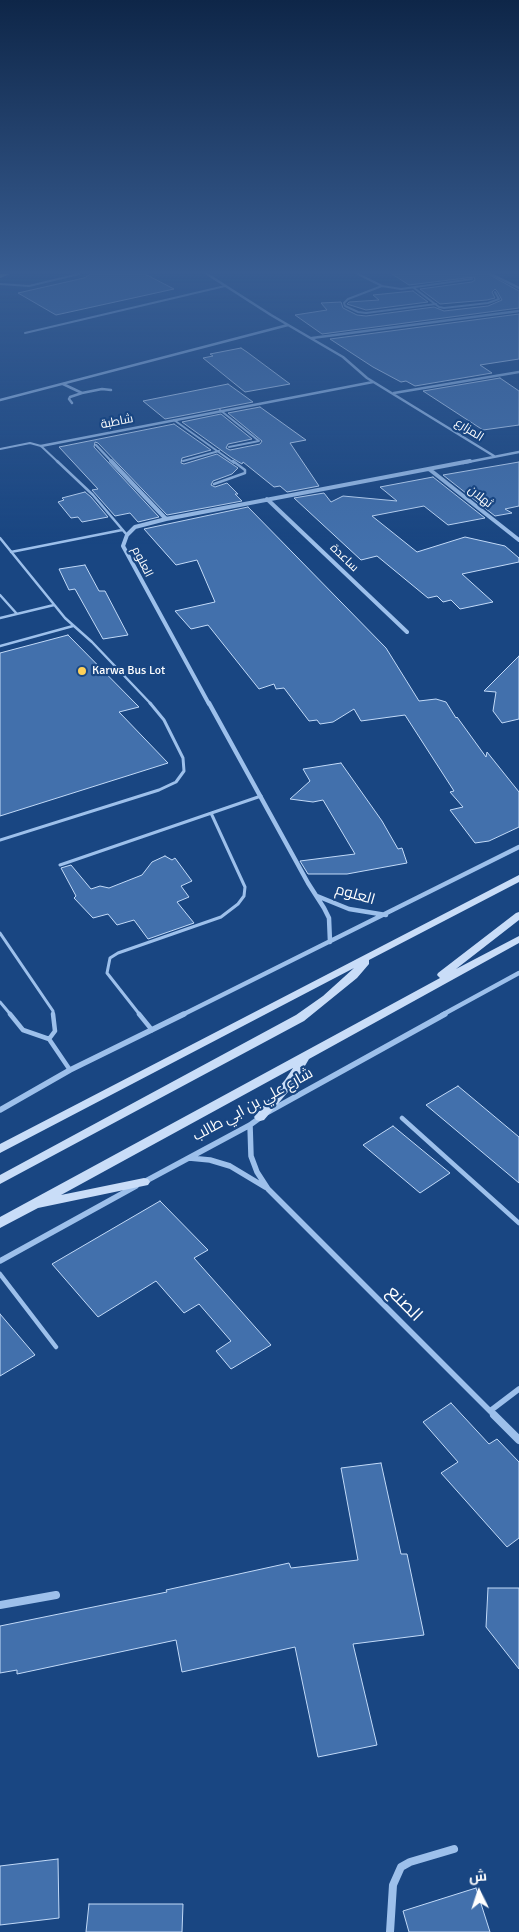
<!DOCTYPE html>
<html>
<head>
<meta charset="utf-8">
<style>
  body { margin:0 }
  #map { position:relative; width:519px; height:1932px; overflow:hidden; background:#194682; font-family:Signika,Cairo,sans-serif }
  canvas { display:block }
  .north { position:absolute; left:454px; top:1867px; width:50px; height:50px; -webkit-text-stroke:4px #194682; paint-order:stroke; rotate:356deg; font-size:14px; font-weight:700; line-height:20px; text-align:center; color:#fff }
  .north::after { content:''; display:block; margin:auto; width:18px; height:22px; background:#fff; clip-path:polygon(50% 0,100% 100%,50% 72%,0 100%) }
</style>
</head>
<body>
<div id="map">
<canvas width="519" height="1932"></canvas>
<div class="north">ش</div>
</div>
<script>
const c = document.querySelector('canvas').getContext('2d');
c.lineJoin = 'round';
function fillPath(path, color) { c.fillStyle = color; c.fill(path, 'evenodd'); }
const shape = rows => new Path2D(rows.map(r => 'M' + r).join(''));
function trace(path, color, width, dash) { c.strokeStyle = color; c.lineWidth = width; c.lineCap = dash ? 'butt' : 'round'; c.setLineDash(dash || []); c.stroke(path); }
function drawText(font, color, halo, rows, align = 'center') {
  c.font = font + ' Signika,Cairo,sans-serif'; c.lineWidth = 4.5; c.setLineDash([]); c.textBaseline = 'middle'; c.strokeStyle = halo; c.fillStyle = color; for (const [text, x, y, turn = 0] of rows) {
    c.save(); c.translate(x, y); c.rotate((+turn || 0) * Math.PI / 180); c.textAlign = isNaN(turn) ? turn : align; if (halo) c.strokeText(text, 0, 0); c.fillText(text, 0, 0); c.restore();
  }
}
const building = shape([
  [91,274,145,274,174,289,56,315,18,293,84,278,91,274],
  [392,274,488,274,519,291,519,308,322,334,295,315,327,310,321,303,341,302,343,308,357,315,366,316,434,307,444,311,488,306,502,300,497,291,495,289,492,292,495,298,487,300,440,304,420,289,472,282,475,280,474,277,409,285,392,274],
  [413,291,428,302,366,310,347,304,349,302,379,300,373,295,413,291],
  [519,314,519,359,480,365,492,373,415,386,406,381,401,382,373,367,330,339,519,314],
  [241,348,247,352,290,384,245,392,203,358,213,356,210,354,241,348],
  [500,378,519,391,519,425,483,430,423,391,500,378],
  [228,384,253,402,165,419,143,401,228,384],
  [260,407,306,440,290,443,319,486,287,492,280,486,274,487,243,462,242,464,232,458,182,422,221,414,252,439,228,444,226,448,230,450,260,444,262,441,228,413,260,407],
  [174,424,211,450,182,458,181,463,184,464,217,454,238,468,232,474,213,481,211,485,215,487,227,483,238,494,235,494,242,501,167,515,98,443,95,442,94,447,159,517,138,522,130,513,115,516,92,490,98,489,59,447,174,424],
  [519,462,519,506,505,509,512,513,495,516,443,475,519,462],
  [433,477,485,518,448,525,424,506,372,516,417,552,465,537,505,546,519,558,519,562,462,574,493,602,460,609,451,600,443,602,437,596,428,598,377,556,361,560,294,498,324,493,331,502,343,496,397,501,380,487,433,477],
  [85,492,91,497,108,517,82,522,78,517,71,518,58,502,64,500,62,498,85,492],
  [248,507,386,648,419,701,436,699,446,702,456,718,457,717,486,757,487,752,519,792,519,827,489,841,475,843,450,810,463,807,450,792,454,791,405,715,361,721,354,709,333,722,320,724,317,720,309,721,284,688,276,689,274,684,259,689,208,625,191,629,175,611,215,602,197,560,176,565,144,529,248,507],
  [85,565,99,591,105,591,128,635,103,639,75,589,69,590,59,569,85,565],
  [68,635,139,707,119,712,168,763,0,816,0,653,68,635],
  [519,656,519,719,502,723,493,711,496,692,484,691,519,656],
  [341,763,382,821,398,849,402,848,407,863,347,874,308,874,300,861,355,854,323,800,313,802,290,799,310,781,303,769,341,763],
  [165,856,172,860,175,858,192,881,181,886,189,897,177,902,194,923,148,939,134,920,117,925,108,914,93,918,74,898,76,896,61,868,71,865,91,889,100,886,109,888,142,875,152,862,165,856],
  [458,1086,519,1137,519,1183,426,1105,458,1086],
  [393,1126,450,1173,420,1193,363,1145,393,1126],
  [160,1201,208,1250,194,1258,271,1345,231,1369,216,1351,231,1341,199,1304,184,1313,156,1281,98,1317,52,1264,160,1201],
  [0,1314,35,1355,0,1376,0,1314],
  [451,1403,489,1444,497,1439,519,1462,519,1538,507,1547,441,1473,458,1462,423,1422,451,1403],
  [381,1463,401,1554,407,1554,424,1635,353,1644,377,1745,318,1757,295,1647,182,1672,176,1640,17,1674,17,1670,0,1673,0,1626,167,1592,166,1590,289,1563,291,1568,358,1560,341,1468,381,1463],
  [488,1588,519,1588,519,1669,486,1627,488,1588],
  [58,1859,59,1918,0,1925,0,1866,58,1859],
  [476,1888,490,1932,409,1932,403,1911,476,1888],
  [89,1904,183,1904,182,1932,86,1932,89,1904]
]);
fillPath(building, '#4270ac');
trace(building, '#c2daf8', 1);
trace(shape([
  [358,274,382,286,401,289,472,279],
  [0,284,29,286,79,274],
  [382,286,348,299,344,303,345,306,358,312,366,313,436,304],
  [414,288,439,307,444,308,488,303,499,299,495,292],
  [25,333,225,286],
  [220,410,259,441,229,447],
  [174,420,234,463],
  [0,449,30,443,41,446,59,463],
  [183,461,219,451]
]), '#9dc0eb', 2);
trace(shape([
  [57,461,93,495,127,535],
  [214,484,245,473,245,470,233,461],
  [0,538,65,618,92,642,151,704],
  [11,552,122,530],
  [0,595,17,614],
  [0,618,54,605],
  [0,646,73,626]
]), '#9dc0eb', 2.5);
trace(shape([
  [0,840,159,790,176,782,184,771,183,758,164,720,150,703],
  [60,865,261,796],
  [0,933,53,1011,53,1015],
  [0,1002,11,1015],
  [140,1015,107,973,110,958,118,953,221,917,238,904,244,896,245,887,211,813]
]), '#9dc0eb', 3);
trace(shape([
  [10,1014,23,1030,49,1039,70,1070],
  [139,1014,152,1030],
  [49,1039,55,1031,53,1014],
  [402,1118,519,1223],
  [0,1274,56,1347]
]), '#9dc0eb', 4.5);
trace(shape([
  [207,274,271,315,343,357,367,378,494,456],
  [491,274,519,288],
  [312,338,519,311],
  [63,384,82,393],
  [394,393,519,372],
  [0,400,288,325],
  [72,403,69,399,70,397,82,393,102,389,111,390],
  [96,445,113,463],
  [41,446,373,382],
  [463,463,519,452]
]), '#9dc0eb', 2.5);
trace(shape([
  [111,461,166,519],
  [429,469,519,540],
  [267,499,407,632],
  [209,704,123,546,127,535,135,527,166,519,470,461]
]), '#9dc0eb', 4);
trace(shape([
  [209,703,308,883,324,908,329,918,330,942],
  [317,896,349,909,386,915],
  [182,1015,519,847],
  [442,1015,519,973]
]), '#9dc0eb', 4.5);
trace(shape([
  [0,1110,70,1070,184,1014],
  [268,1112,445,1014],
  [250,1125,251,1156,257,1172,268,1189,495,1416],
  [189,1158,210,1160,230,1166,265,1187],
  [144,1182,250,1125,261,1117],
  [0,1261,136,1186],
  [490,1411,519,1389]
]), '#9dc0eb', 5.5);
trace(shape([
  [494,1415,519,1440],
  [0,1605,56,1595],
  [390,1932,393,1885,401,1867,410,1862,454,1849]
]), '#9dc0eb', 8);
fillPath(shape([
  [519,875,519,882,369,960,369,964,357,978,304,1021,0,1184,0,1175,296,1015,323,996,354,968,0,1153,0,1144,519,875],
  [519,912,519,920,456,969,519,936,519,943,309,1059,293,1086,264,1120,260,1121,256,1120,254,1117,285,1080,293,1068,61,1195,144,1178,148,1179,150,1182,148,1185,38,1208,0,1228,0,1217,440,978,437,975,438,973,516,913,519,912]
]), '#c9ddf8');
fillPath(shape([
  [0,274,10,274,0,278,0,274]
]), '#fff');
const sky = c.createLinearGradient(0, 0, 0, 545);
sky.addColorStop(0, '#0e2648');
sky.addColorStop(0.5, '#385d92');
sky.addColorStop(1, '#385d9200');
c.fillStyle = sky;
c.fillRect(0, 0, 519, 545);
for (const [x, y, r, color] of [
  [82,671,5,"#fed058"]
]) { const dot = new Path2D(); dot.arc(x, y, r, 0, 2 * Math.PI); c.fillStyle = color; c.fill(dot); trace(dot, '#194682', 2); }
drawText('12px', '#fff', '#194682', [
  ["شاطبة",117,422,-11],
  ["المزارع",469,430,33],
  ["ثهلان",480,497,38],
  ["ساعدة",344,558,44],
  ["العلوم",142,562,63]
]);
drawText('12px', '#fff', '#194682', [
  ["Karwa Bus Lot",92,671]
], 'left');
drawText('15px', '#fff', '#194682', [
  ["العلوم",355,895,16],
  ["شارع علي بن ابي طالب",253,1105,-29]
]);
drawText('18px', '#fff', '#194682', [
  ["الصنع",404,1304,45]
]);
</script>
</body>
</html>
